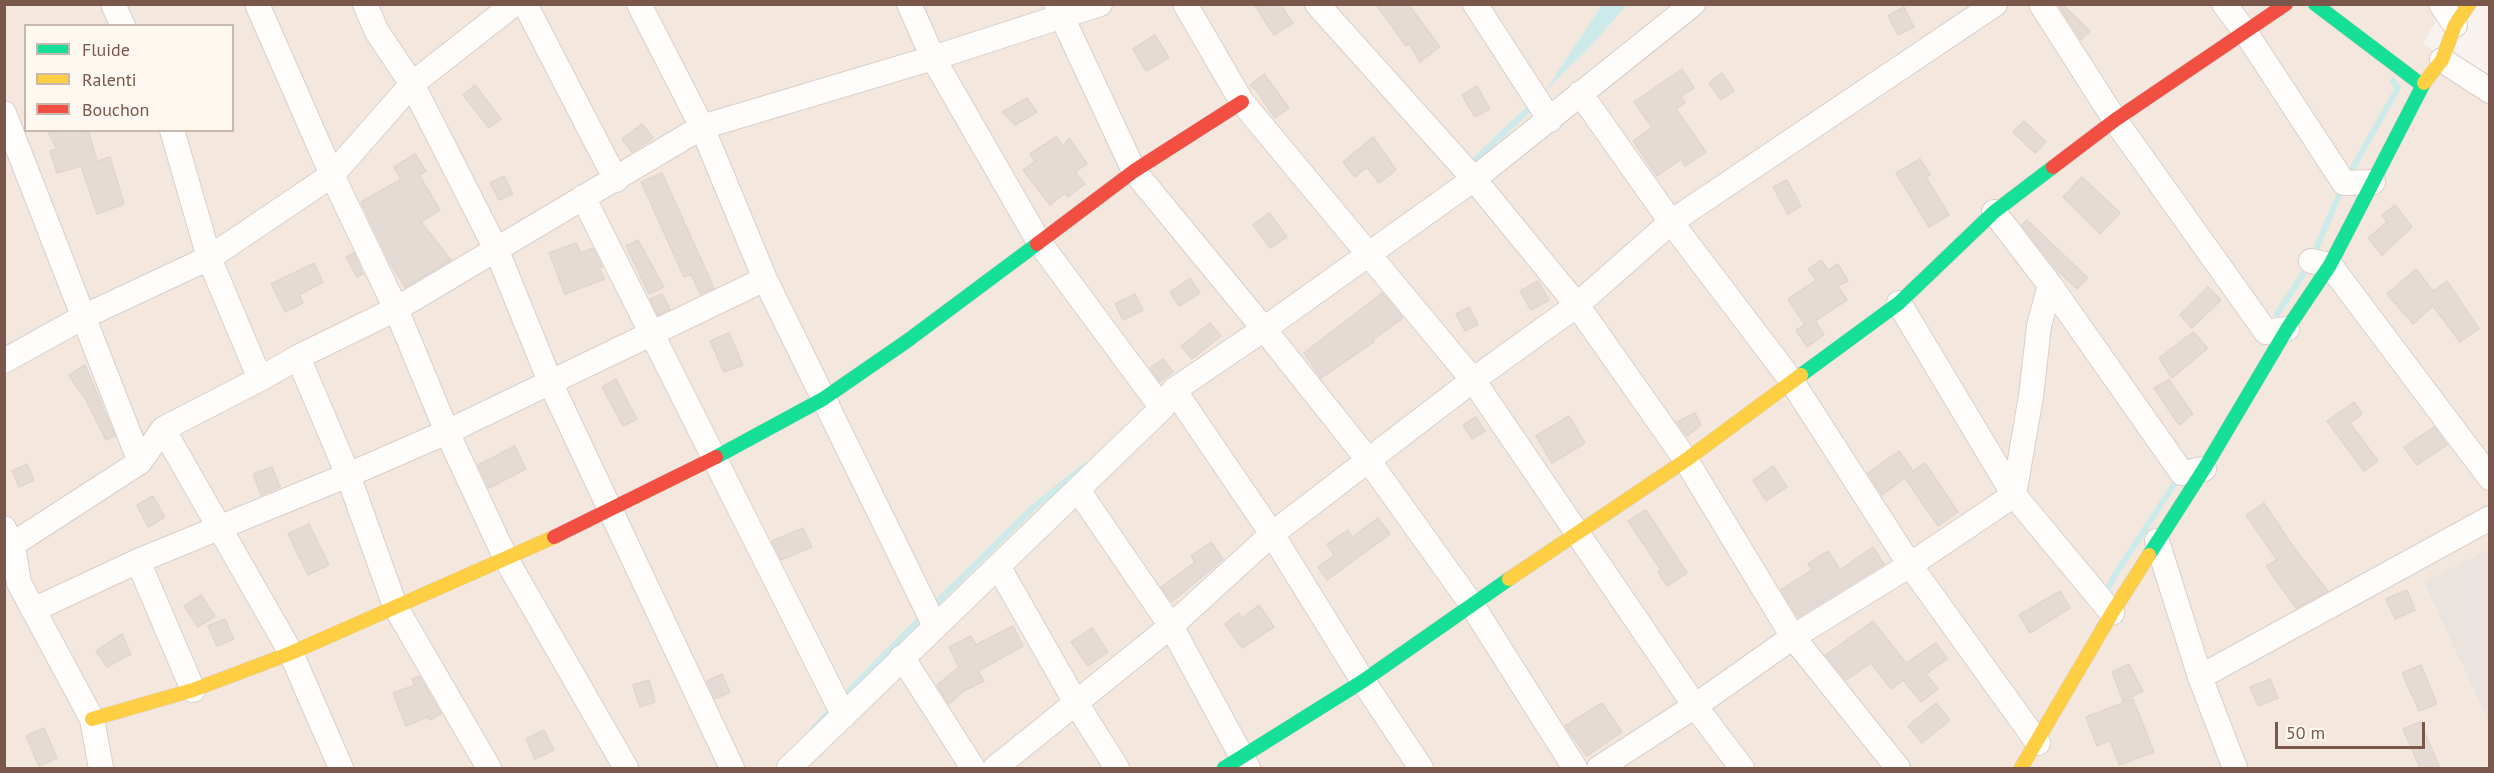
<!DOCTYPE html>
<html>
<head>
<meta charset="utf-8">
<style>
  body { margin:0 }
  #map { position:relative; width:2494px; height:773px; overflow:hidden; background:#f8f3ee; font-family:"PT Sans",sans-serif }
  canvas { display:block }
  .frame { position:absolute; inset:0; border:6px solid #79574a; pointer-events:none }
  .legend { position:absolute; left:24px; top:24px; width:210px; height:108px; box-sizing:border-box; background:#fff8f0; border:2px solid #c9b8ae; margin:0; padding:8px 10px; list-style:none; font-size:18px; color:#79574a }
  .legend li { display:flex; align-items:center; gap:12px; height:30px }
  .legend b { width:30px; border:2px solid #c9b8ae }
  .scale { position:absolute; left:2275px; top:722px; width:150px; height:27px; box-sizing:border-box; border:3px solid #79574a; border-top:0; padding-left:8px; font-size:18px; line-height:21px; white-space:nowrap; color:#79574a; -webkit-text-stroke:4px #fff8f0; paint-order:stroke }
</style>
</head>
<body>
<div id="map">
<canvas width="2494" height="773"></canvas>
<div class="frame"></div>
<ul class="legend">
<li><b style="height:8px;background:#16e098"></b>Fluide</li>
<li><b style="height:8px;background:#ffcf43"></b>Ralenti</li>
<li><b style="height:8px;background:#f24e42"></b>Bouchon</li>
</ul>
<div class="scale">50 m</div>
</div>
<script>
const c = document.querySelector('canvas').getContext('2d');
c.lineJoin = 'round';
function fillPath(path, color) { c.fillStyle = color; c.fill(path, 'evenodd'); }
const shape = rows => new Path2D(rows.map(r => 'M' + r).join(''));
function trace(path, color, width, dash) { c.strokeStyle = color; c.lineWidth = width; c.lineCap = dash ? 'butt' : 'round'; c.setLineDash(dash || []); c.stroke(path); }
fillPath(shape([
  [2447,4,2423,43,2489,93,2489,549,2423,583,2489,723,2489,768,5,768,5,5],
  [26,26,232,26,232,130,26,130]
]), '#f4e8de');
fillPath(shape([
  [2489,549,2489,723,2423,582]
]), '#ebe3de');
fillPath(shape([
  [1602,5,1627,5,1587,50,1545,91]
]), '#cdeaea');
trace(shape([
  [1470,167,1477,158,1533,105],
  [2348,176,2398,88,2393,81],
  [2313,256,2342,188],
  [2277,314,2309,265],
  [2105,595,2113,578,2179,477],
  [933,606,1035,506,1086,465],
  [842,698,923,616],
  [813,729,833,708]
]), '#cdeaea', 6);
const building = shape([
  [1254,4,1280,4,1293,23,1274,35,1254,4],
  [1376,4,1408,4,1440,47,1420,62,1409,43,1406,46,1376,4],
  [2062,4,2090,31,2081,40,2060,7,2062,4],
  [1904,7,1914,27,1898,35,1888,16,1904,7],
  [1155,35,1169,58,1146,71,1133,49,1155,35],
  [1682,69,1694,88,1681,96,1685,103,1676,109,1706,152,1685,166,1681,159,1657,176,1633,141,1652,127,1634,102,1682,69],
  [1722,73,1734,91,1721,100,1709,83,1722,73],
  [1264,74,1289,108,1275,118,1257,91,1250,85,1264,74],
  [475,85,501,119,489,128,463,95,475,85],
  [1477,86,1490,109,1475,117,1462,95,1477,86],
  [1027,98,1037,112,1015,125,1002,112,1027,98],
  [2024,121,2046,142,2035,153,2013,132,2024,121],
  [642,124,653,138,632,152,622,139,642,124],
  [47,130,88,130,97,161,110,157,124,204,97,214,81,166,57,173,50,151,57,149,47,130],
  [1056,137,1063,146,1069,138,1087,164,1075,172,1085,184,1068,197,1065,193,1050,205,1023,170,1035,161,1030,154,1056,137],
  [1373,137,1396,170,1379,183,1367,167,1355,177,1343,162,1373,137],
  [415,154,426,171,419,175,440,210,421,222,451,260,405,287,389,261,361,202,401,179,394,167,415,154],
  [1920,159,1930,175,1926,177,1949,215,1929,227,1896,173,1920,159],
  [662,173,714,288,700,294,691,274,684,277,641,182,662,173],
  [504,176,513,194,499,200,490,183,504,176],
  [2082,177,2120,213,2100,234,2063,197,2082,177],
  [1787,180,1801,206,1788,214,1773,187,1787,180],
  [2395,205,2412,227,2382,255,2368,238,2387,222,2382,215,2395,205],
  [1269,213,1287,237,1270,248,1253,225,1269,213],
  [2027,220,2088,278,2077,289,2056,269,2022,225,2027,220],
  [638,240,664,287,649,294,626,246,638,240],
  [576,243,581,253,593,248,602,267,599,268,605,279,565,294,549,253,576,243],
  [354,253,363,274,357,277,346,257,354,253],
  [1821,260,1828,270,1838,264,1848,281,1838,286,1847,300,1815,321,1824,335,1807,347,1796,330,1805,325,1788,299,1816,280,1808,269,1821,260],
  [314,263,323,282,299,295,303,303,285,312,271,284,314,263],
  [2416,269,2433,291,2447,281,2479,329,2460,342,2433,306,2413,324,2387,294,2416,269],
  [1190,278,1200,293,1179,306,1170,292,1190,278],
  [1538,281,1549,300,1531,310,1520,291,1538,281],
  [2208,287,2221,300,2192,328,2180,315,2208,287],
  [1382,293,1403,318,1373,340,1374,342,1321,378,1304,353,1382,293],
  [662,294,670,309,658,315,650,299,662,294],
  [1135,294,1143,310,1123,320,1115,304,1135,294],
  [1469,307,1478,324,1465,331,1456,314,1469,307],
  [1210,323,1221,336,1192,359,1181,346,1210,323],
  [2193,332,2208,348,2172,378,2159,358,2193,332],
  [729,333,743,365,724,372,710,341,729,333],
  [1163,359,1173,372,1160,382,1150,368,1163,359],
  [85,365,115,436,106,440,83,394,82,395,69,375,85,365],
  [616,379,637,419,623,426,602,387,616,379],
  [2169,380,2193,414,2179,425,2154,388,2169,380],
  [2354,402,2362,414,2350,423,2378,461,2364,471,2327,421,2354,402],
  [1695,413,1701,425,1687,436,1677,422,1695,413],
  [1569,416,1585,443,1552,463,1536,436,1569,416],
  [1476,417,1485,431,1472,439,1463,425,1476,417],
  [2434,427,2447,445,2417,465,2404,447,2434,427],
  [515,446,526,469,489,488,478,465,515,446],
  [1899,451,1913,471,1925,463,1958,512,1938,526,1905,478,1882,495,1868,473,1899,451],
  [27,464,34,480,19,487,12,471,27,464],
  [1773,466,1787,487,1766,501,1753,480,1773,466],
  [272,467,280,487,261,495,253,474,272,467],
  [153,496,165,517,148,527,137,505,153,496],
  [2264,503,2294,548,2328,591,2296,608,2266,566,2277,560,2246,515,2264,503],
  [1646,510,1687,573,1667,586,1658,572,1661,570,1628,521,1646,510],
  [1378,518,1390,534,1327,580,1318,567,1334,555,1327,544,1348,530,1352,537,1378,518],
  [309,524,329,565,308,575,288,534,309,524],
  [803,528,812,547,781,560,772,541,803,528],
  [1211,542,1223,559,1172,602,1161,587,1195,562,1191,556,1211,542],
  [1873,547,1884,564,1798,617,1781,590,1812,570,1808,564,1828,551,1840,570,1873,547],
  [2407,590,2415,610,2395,619,2386,599,2407,590],
  [2060,591,2070,608,2030,633,2019,615,2060,591],
  [201,595,215,616,198,627,184,606,201,595],
  [1259,605,1274,627,1242,648,1225,624,1239,613,1242,618,1259,605],
  [225,619,234,639,217,646,208,626,225,619],
  [1873,621,1906,663,1936,643,1947,659,1926,674,1938,689,1921,702,1903,680,1891,689,1871,663,1846,680,1826,655,1873,621],
  [1013,626,1023,646,978,671,984,681,964,691,949,704,937,685,959,667,949,647,971,636,976,645,1013,626],
  [1092,628,1108,652,1088,666,1071,642,1092,628],
  [122,634,131,654,107,667,96,651,122,634],
  [2129,664,2143,691,2123,701,2112,672,2129,664],
  [2421,665,2437,704,2419,711,2402,673,2421,665],
  [722,674,730,692,715,699,707,681,722,674],
  [419,676,441,714,430,720,428,717,406,726,393,693,415,685,412,679,419,676],
  [2270,679,2278,698,2258,706,2250,687,2270,679],
  [649,680,655,702,640,707,633,685,649,680],
  [2133,699,2154,752,2119,765,2110,740,2097,746,2086,717,2133,699],
  [1602,703,1622,732,1587,756,1565,726,1602,703],
  [1936,703,1950,720,1922,743,1908,726,1936,703],
  [2420,722,2440,768,2420,768,2403,729,2420,722],
  [44,728,57,758,39,766,26,736,44,728],
  [544,730,554,750,535,759,526,739,544,730]
]);
fillPath(building, '#e5dbd5');
trace(building, '#e1d5cf', 1.5);
const street = shape([
  [113,4,123,26],
  [257,4,332,175,396,309,447,432,506,559,626,768],
  [365,4,377,32,412,84,497,251,551,384,732,768],
  [525,4,616,180],
  [639,4,702,127,765,279,935,626],
  [909,4,933,58,1039,242,1162,408],
  [1056,4,1134,171,1264,329,1369,461,1472,605,1575,768],
  [1185,4,1242,102,1473,380,1695,706,1742,768],
  [1317,4,1474,179,1577,305,1686,460,1793,637,1898,768],
  [1475,4,1550,120],
  [2041,4,2115,120,2266,332,2287,329],
  [2224,4,2246,33,2344,183,2373,182],
  [2441,4,2455,25],
  [2442,60,2490,91],
  [1580,93,1671,222,1791,380,1910,565,2038,743],
  [4,113,140,462],
  [172,130,209,258,260,379],
  [583,197,844,716],
  [1994,212,2050,285,2182,473,2204,469],
  [2311,261,2330,265,2490,478],
  [1899,303,2014,495,2112,613],
  [298,357,348,475,395,606,489,768],
  [4,361,85,316,209,258,332,175,412,84,514,4],
  [1174,390,1272,534,1363,681,1421,768],
  [163,429,291,653,341,768],
  [1078,490,1171,626,1248,768],
  [4,528,13,546,19,583,92,719,101,768],
  [2157,541,2200,677,2235,768],
  [4,550,140,462,163,429,260,379,298,357,396,309,702,127,933,58,1100,4],
  [138,561,193,690],
  [998,566,1076,703,1117,768],
  [33,610,138,561,348,475,447,432,765,279],
  [902,657,973,768],
  [2200,677,2490,518],
  [789,768,1162,408,1174,390,1264,329,1474,179,1693,4],
  [995,768,1171,626,1272,534,1473,380,1577,305,1671,222,1995,4],
  [1599,768,1695,706,1793,637,1910,565,2014,495,2031,396,2039,326,2050,285]
]);
const fast = shape([
  [2315,4,2422,85],
  [1801,375,1899,303,1994,212,2053,167],
  [716,457,823,399,907,341,1037,244],
  [2149,555,2204,469,2287,329,2330,265,2424,83],
  [1224,768,1363,681,1509,579]
]);
const slow = shape([
  [2424,83,2442,60,2455,25,2469,4],
  [1509,579,1686,460,1801,375],
  [92,719,193,690,291,653,554,537],
  [2021,768,2112,613,2149,555]
]);
const jam = shape([
  [2053,167,2115,120,2286,4],
  [1037,244,1134,171,1242,102],
  [554,537,716,457]
]);
trace(street, '#d8cfca', 26);
trace(fast, '#d8cfc9', 15);
trace(slow, '#d8cfc9', 15);
trace(jam, '#d8cfc9', 15);
trace(street, '#fefdfc', 24);
trace(fast, '#16e098', 14);
trace(slow, '#ffcf43', 14);
trace(jam, '#f24e42', 14);
</script>
</body>
</html>
